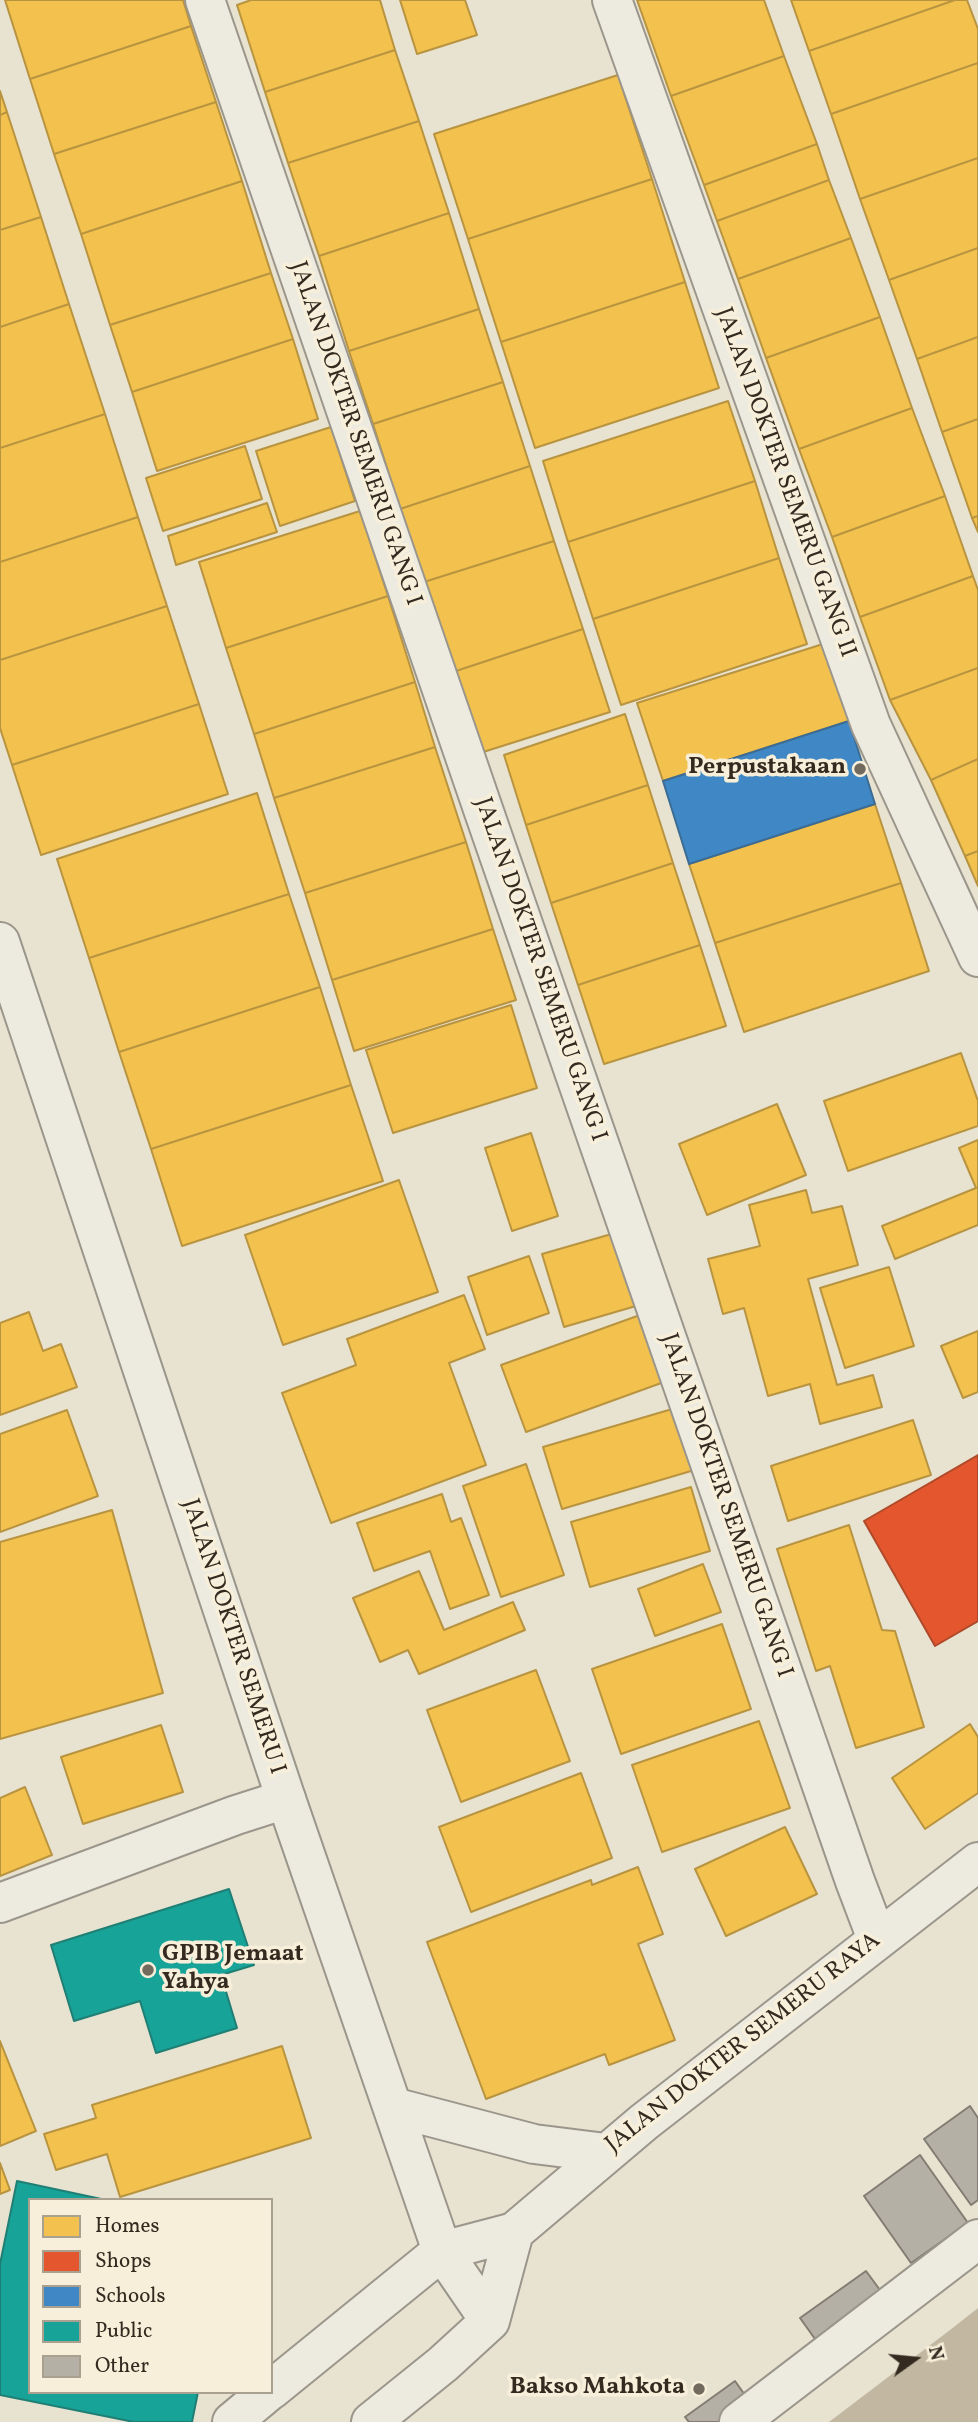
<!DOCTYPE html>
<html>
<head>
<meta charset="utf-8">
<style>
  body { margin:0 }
  #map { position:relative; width:978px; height:2422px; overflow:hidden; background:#e8e2d0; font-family:Vollkorn,serif }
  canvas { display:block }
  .legend { position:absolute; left:28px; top:2198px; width:245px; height:196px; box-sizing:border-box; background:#f7efda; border:2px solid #a9a090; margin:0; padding:9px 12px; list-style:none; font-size:21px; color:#342a20 }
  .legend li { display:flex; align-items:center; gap:14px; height:35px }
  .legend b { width:35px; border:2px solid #a9a090 }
  .north { position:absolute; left:880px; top:2324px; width:70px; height:70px; -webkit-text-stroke:5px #f7efda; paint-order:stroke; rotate:75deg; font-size:19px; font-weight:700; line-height:28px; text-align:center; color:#342a20 }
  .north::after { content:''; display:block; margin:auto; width:24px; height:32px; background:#342a20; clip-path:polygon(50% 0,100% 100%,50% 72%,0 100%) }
</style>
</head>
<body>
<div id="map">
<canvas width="978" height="2422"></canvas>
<ul class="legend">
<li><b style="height:19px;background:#f2c14e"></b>Homes</li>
<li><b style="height:19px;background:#e4572e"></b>Shops</li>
<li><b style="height:19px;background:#3f88c5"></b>Schools</li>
<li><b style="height:19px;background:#17a398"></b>Public</li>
<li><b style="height:19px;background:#b5b0a5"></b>Other</li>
</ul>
<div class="north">N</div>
</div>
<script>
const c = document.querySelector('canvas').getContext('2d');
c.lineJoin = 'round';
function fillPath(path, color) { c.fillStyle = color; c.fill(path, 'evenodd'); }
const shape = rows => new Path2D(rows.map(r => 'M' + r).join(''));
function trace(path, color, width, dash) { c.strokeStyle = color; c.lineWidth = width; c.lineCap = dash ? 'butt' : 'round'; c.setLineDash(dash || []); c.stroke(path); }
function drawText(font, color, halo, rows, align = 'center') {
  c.font = font + ' Vollkorn,serif'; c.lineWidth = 7; c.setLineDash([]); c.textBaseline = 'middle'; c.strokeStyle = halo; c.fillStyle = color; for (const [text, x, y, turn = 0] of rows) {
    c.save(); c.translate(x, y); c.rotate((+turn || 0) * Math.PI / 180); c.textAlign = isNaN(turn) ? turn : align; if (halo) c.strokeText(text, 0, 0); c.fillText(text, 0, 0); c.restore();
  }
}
fillPath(shape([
  [978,2308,978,2422,829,2422,950,2330]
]), '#c2b8a2');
const homes = shape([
  [5,0,183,0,191,26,30,79,5,0],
  [251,0,380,0,395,50,265,92,237,5,251,0],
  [400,0,465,0,477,35,417,54,400,0],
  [637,0,764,0,784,56,671,96,637,0],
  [791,0,955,0,809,51,791,0],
  [955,0,967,0,978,29,978,63,831,114,809,51,955,0],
  [191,26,216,102,54,154,30,79,191,26],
  [395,50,419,121,288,163,265,92,395,50],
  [784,56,817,144,704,185,671,96,784,56],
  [978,63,978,158,860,199,831,114,978,63],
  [618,75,652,179,468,239,434,134,618,75],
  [0,91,7,112,0,115,0,91],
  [216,102,242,181,81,234,54,154,216,102],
  [7,112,41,217,0,230,0,115,7,112],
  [419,121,449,213,319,256,288,163,419,121],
  [817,144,829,180,717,221,704,185,817,144],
  [978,158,978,248,889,280,860,199,978,158],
  [652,179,685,282,501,342,468,239,652,179],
  [829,180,851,238,738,279,717,221,829,180],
  [242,181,271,273,110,325,81,234,242,181],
  [449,213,479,309,349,351,319,256,449,213],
  [41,217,69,304,0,327,0,230,41,217],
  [851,238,880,317,766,358,738,279,851,238],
  [978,248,978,337,917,359,889,280,978,248],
  [271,273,293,339,132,392,110,325,271,273],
  [685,282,719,388,535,448,501,342,685,282],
  [69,304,105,414,0,448,0,327,69,304],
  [479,309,503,382,373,424,349,351,479,309],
  [880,317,912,408,799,449,766,358,880,317],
  [978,337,978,419,942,432,917,359,978,337],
  [293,339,318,419,157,471,132,392,293,339],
  [503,382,530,466,400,509,373,424,503,382],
  [728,401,755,481,568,542,543,461,728,401],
  [912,408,945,496,832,537,799,449,912,408],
  [105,414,138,517,0,562,0,448,105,414],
  [978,419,978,516,972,518,942,432,978,419],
  [331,427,355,501,280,526,256,451,331,427],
  [245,446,262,499,163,531,146,478,245,446],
  [530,466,554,541,424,582,400,509,530,466],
  [755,481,779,558,593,619,568,542,755,481],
  [945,496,973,576,860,617,832,537,945,496],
  [267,503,277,532,176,565,168,536,267,503],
  [360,511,388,596,226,648,199,562,360,511],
  [978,516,978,532,972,518,978,516],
  [138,517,167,606,0,660,0,562,138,517],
  [554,541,583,629,453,672,424,582,554,541],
  [779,558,807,644,621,705,593,619,779,558],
  [973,576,978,590,978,668,890,700,860,617,973,576],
  [388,596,415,682,254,734,226,648,388,596],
  [167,606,199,704,12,765,0,728,0,660,167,606],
  [583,629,610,712,480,753,453,672,583,629],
  [823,644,849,721,663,781,637,703,823,644],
  [978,668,978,759,931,780,890,700,978,668],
  [415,682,435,747,274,798,254,734,415,682],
  [199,704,228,794,41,855,12,765,199,704],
  [625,714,648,785,526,825,504,755,625,714],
  [435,747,466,842,305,893,274,798,435,747],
  [978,759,978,851,965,856,931,780,978,759],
  [648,785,673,863,551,903,526,825,648,785],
  [257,793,289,894,89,958,57,859,257,793],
  [875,804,901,883,715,943,689,864,875,804],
  [466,842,493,929,332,980,305,893,466,842],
  [978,851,978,886,965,856,978,851],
  [673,863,700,945,578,985,551,903,673,863],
  [901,883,929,971,744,1032,715,943,901,883],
  [289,894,320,987,119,1052,89,958,289,894],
  [493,929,516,1000,354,1051,332,980,493,929],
  [700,945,726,1026,604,1064,578,985,700,945],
  [320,987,351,1085,151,1149,119,1052,320,987],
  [511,1005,537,1088,393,1133,366,1050,511,1005],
  [961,1053,978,1101,978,1126,848,1171,824,1101,961,1053],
  [351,1085,383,1181,182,1246,151,1149,351,1085],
  [777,1104,806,1175,707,1215,679,1144,777,1104],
  [531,1133,558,1216,512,1231,485,1148,531,1133],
  [978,1140,978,1225,895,1259,882,1226,976,1188,959,1148,978,1140],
  [399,1180,438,1292,283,1345,245,1235,399,1180],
  [806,1190,812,1213,842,1206,858,1265,808,1279,837,1385,873,1375,882,1407,820,1424,810,1384,768,1396,744,1308,723,1314,708,1259,760,1246,749,1205,806,1190],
  [615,1233,636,1306,564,1327,542,1254,615,1233],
  [529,1256,549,1313,487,1335,468,1277,529,1256],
  [889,1267,914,1346,845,1368,820,1288,889,1267],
  [464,1295,485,1349,449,1363,486,1465,331,1523,282,1393,356,1365,347,1339,464,1295],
  [29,1312,43,1351,61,1344,77,1387,0,1415,0,1323,29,1312],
  [640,1315,664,1382,526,1432,501,1365,640,1315],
  [978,1331,978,1392,963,1398,941,1346,978,1331],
  [679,1407,698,1469,562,1509,543,1447,679,1407],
  [67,1410,98,1496,0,1532,0,1434,67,1410],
  [913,1420,931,1475,788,1521,771,1466,913,1420],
  [526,1464,564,1575,501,1597,463,1486,526,1464],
  [691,1487,710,1551,590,1587,571,1522,691,1487],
  [442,1494,451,1522,461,1518,489,1595,450,1609,430,1551,374,1571,357,1523,442,1494],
  [112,1510,163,1693,0,1739,0,1542,112,1510],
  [849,1525,882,1630,895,1631,924,1727,856,1748,830,1666,816,1671,777,1549,849,1525],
  [703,1564,721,1612,655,1636,638,1589,703,1564],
  [419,1571,444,1630,513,1602,525,1630,419,1674,408,1650,380,1662,353,1598,419,1571],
  [722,1624,751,1709,621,1754,592,1669,722,1624],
  [536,1670,570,1761,461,1802,427,1710,536,1670],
  [759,1721,790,1808,662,1852,632,1765,759,1721],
  [970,1724,978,1737,978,1793,925,1829,892,1778,970,1724],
  [161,1725,183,1792,83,1824,61,1757,161,1725],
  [581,1773,612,1858,471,1912,439,1827,581,1773],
  [25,1787,52,1855,0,1876,0,1798,25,1787],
  [785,1827,817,1894,726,1936,695,1869,785,1827],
  [638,1867,663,1934,638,1944,675,2040,609,2065,605,2054,486,2099,427,1942,591,1880,592,1885,638,1867],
  [0,2041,36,2131,0,2146,0,2041],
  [282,2046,311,2138,120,2197,107,2154,56,2170,44,2134,96,2118,92,2105,282,2046],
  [0,2163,10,2190,0,2194,0,2163]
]);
fillPath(homes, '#f2c14e');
trace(homes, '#b99440', 2);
const shops = shape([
  [978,1455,978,1621,935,1646,864,1521,978,1455]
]);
fillPath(shops, '#e4572e');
trace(shops, '#af4a2a', 2);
const schools = shape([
  [849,721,875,804,689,864,663,781,849,721]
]);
fillPath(schools, '#3f88c5');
trace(schools, '#3c6c94', 2);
const public = shape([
  [229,1889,254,1965,221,1975,237,2028,156,2053,140,2001,74,2021,51,1945,229,1889],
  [17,2181,106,2200,30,2200,30,2392,198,2392,192,2422,134,2422,0,2395,0,2264,17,2181]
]);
fillPath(public, '#17a398');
trace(public, '#207f74', 2);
const building = shape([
  [970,2106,978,2118,978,2200,971,2205,924,2139,970,2106],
  [920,2155,968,2223,911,2263,864,2196,920,2155],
  [866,2271,891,2305,825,2353,800,2318,866,2271],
  [735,2381,752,2405,727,2422,689,2422,685,2417,735,2381]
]);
fillPath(building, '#b5b0a5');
trace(building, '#817d73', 2);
const minor = shape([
  [205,0,483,809,855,1881,877,1939],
  [612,0,871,725,978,957],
  [0,1903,236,1815,286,1799],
  [739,2422,978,2239]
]);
const tertiary = shape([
  [0,942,286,1799,442,2251,490,2321],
  [393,2107,534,2144,606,2153],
  [271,2390,442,2251,514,2232,644,2122,978,1862],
  [232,2422,268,2392],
  [371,2422,443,2364,490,2321,514,2232]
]);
trace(minor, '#9b968b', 42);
trace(tertiary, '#9b968b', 42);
trace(minor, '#edeae0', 38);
trace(tertiary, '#edeae0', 38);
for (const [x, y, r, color] of [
  [860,769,7,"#736a5e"],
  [148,1970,7,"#736a5e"],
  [699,2389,7,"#736a5e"]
]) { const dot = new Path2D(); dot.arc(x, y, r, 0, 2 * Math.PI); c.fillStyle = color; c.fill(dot); trace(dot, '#f7efda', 2.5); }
drawText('24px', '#342a20', '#f7efda', [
  ["JALAN DOKTER SEMERU GANG I",354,434,71],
  ["JALAN DOKTER SEMERU GANG II",784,483,70],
  ["JALAN DOKTER SEMERU GANG I",539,970,71],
  ["JALAN DOKTER SEMERU GANG I",725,1506,71],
  ["JALAN DOKTER SEMERU I",232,1637,72],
  ["JALAN DOKTER SEMERU RAYA",744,2044,-38]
]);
drawText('bold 24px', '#342a20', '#f7efda', [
  ["Perpustakaan",846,769],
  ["GPIB Jemaat",162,1956,"left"],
  ["Yahya",162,1984,"left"],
  ["Bakso Mahkota",685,2389]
], 'right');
</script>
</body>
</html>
